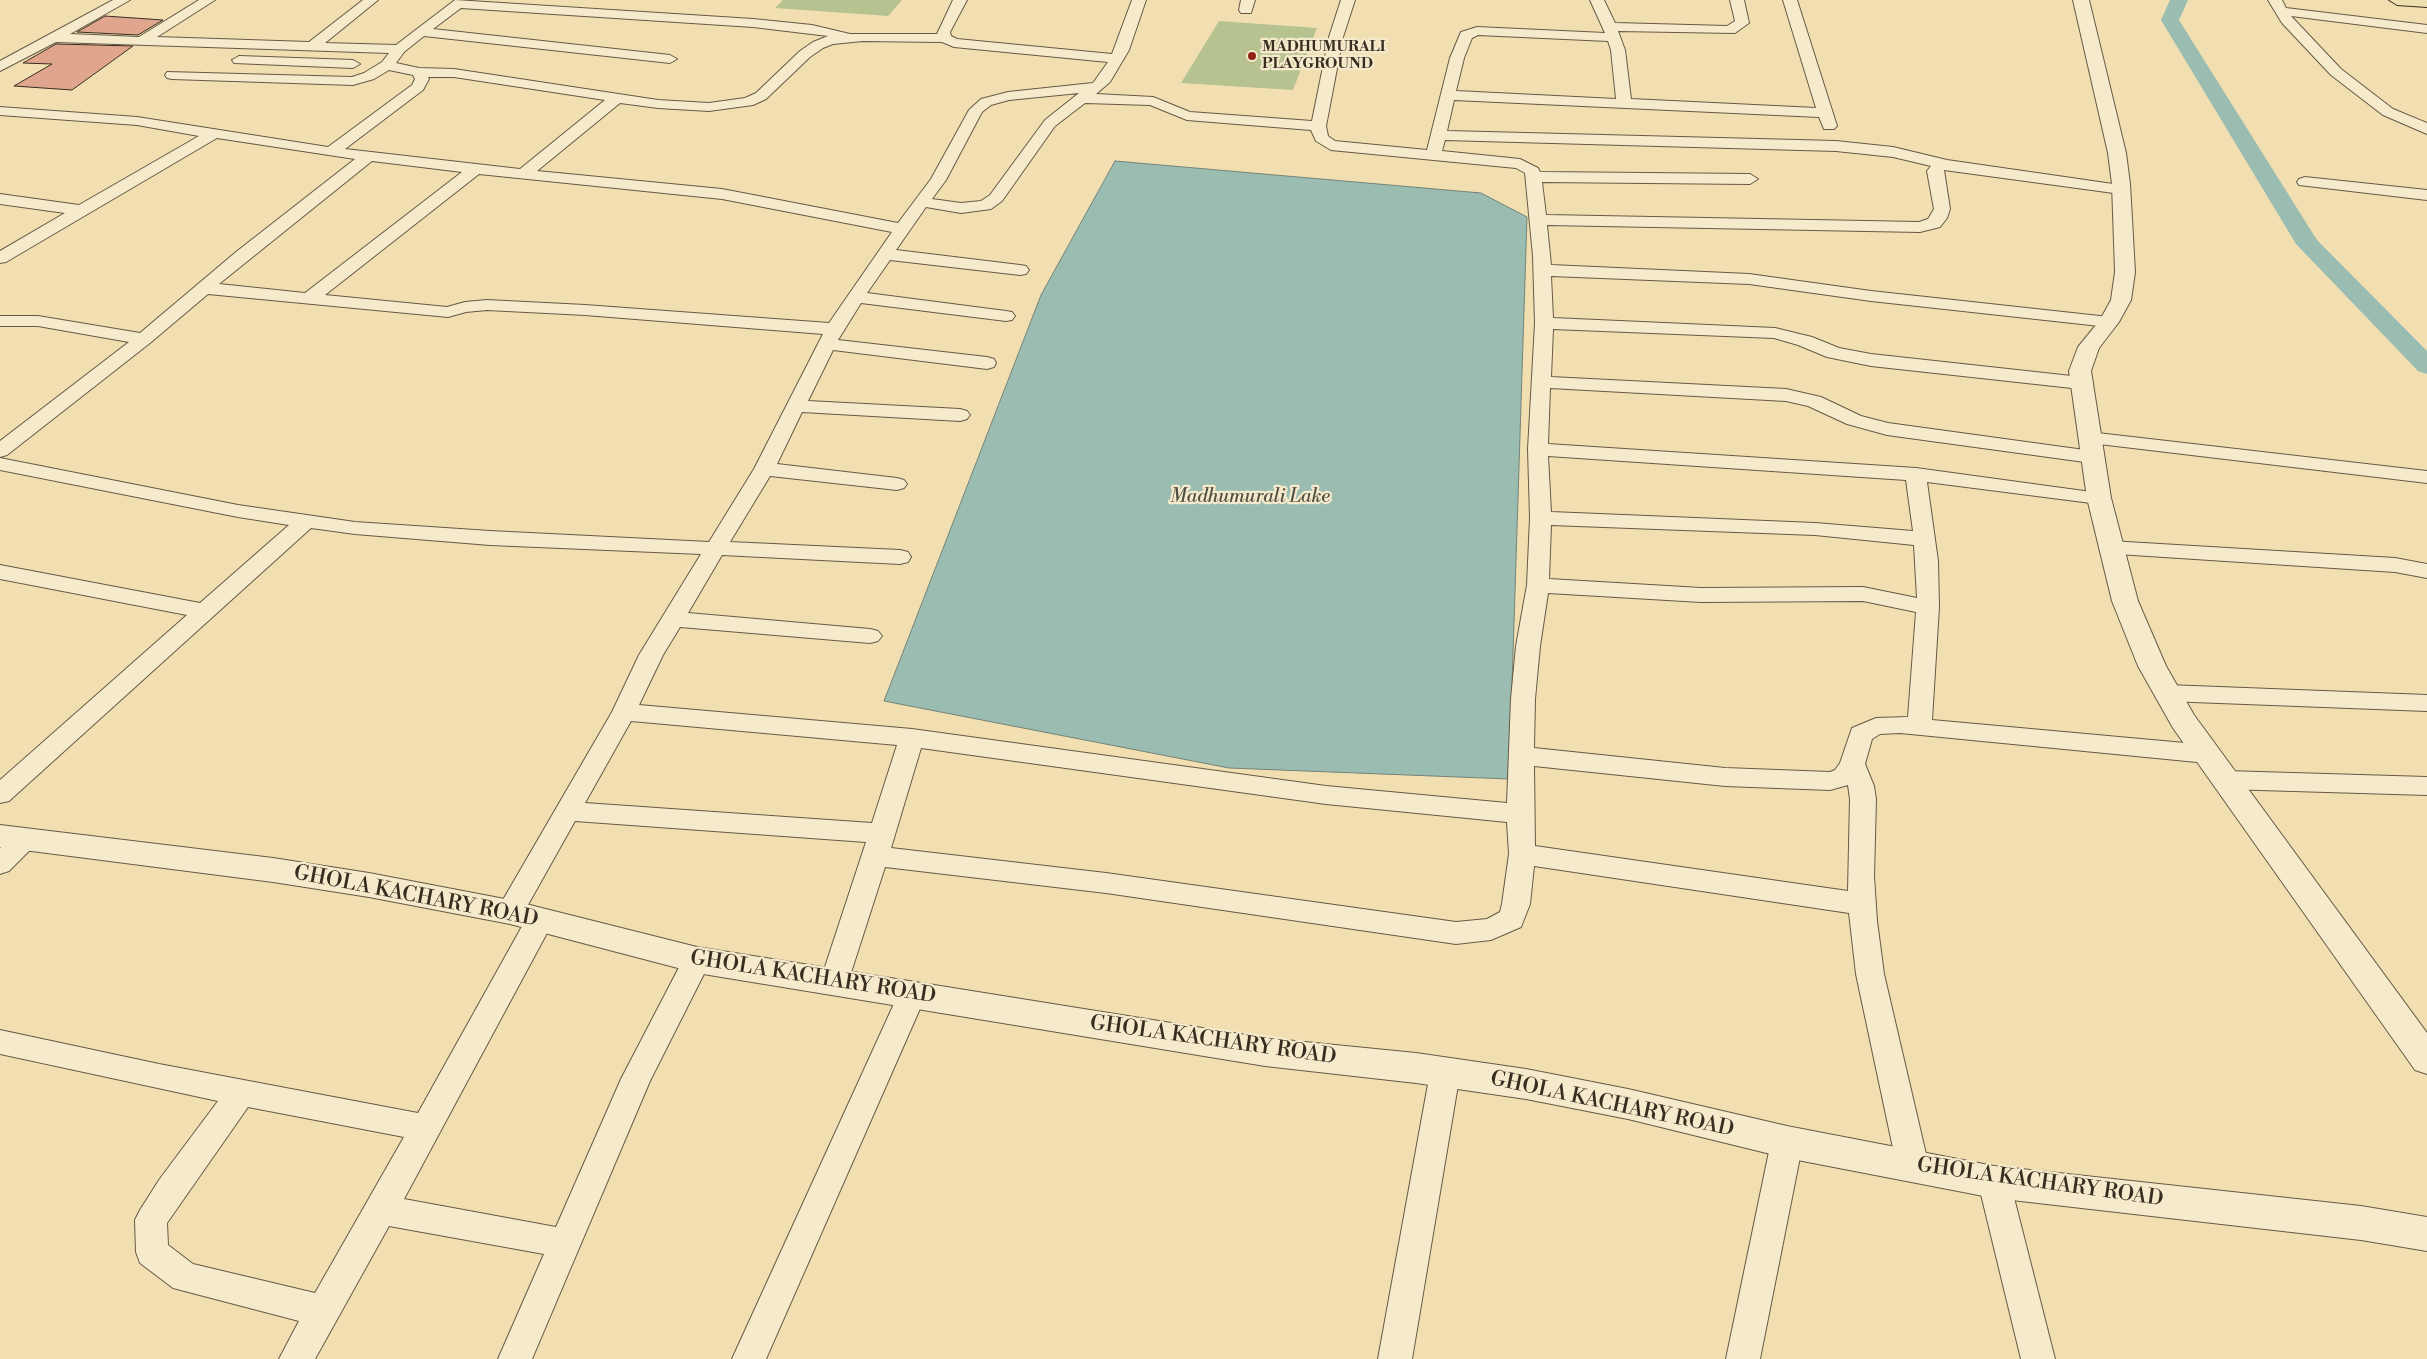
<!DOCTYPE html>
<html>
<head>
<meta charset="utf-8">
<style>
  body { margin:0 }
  canvas { display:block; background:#f1dfb2 }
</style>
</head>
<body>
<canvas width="2427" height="1359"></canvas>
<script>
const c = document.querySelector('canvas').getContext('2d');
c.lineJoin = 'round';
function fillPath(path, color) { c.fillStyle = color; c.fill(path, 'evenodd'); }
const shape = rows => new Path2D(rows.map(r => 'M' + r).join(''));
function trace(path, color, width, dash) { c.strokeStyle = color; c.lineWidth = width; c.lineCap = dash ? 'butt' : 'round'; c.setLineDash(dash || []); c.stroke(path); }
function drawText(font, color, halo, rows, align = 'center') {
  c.font = font + ' "Libre Bodoni",serif'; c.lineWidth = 4.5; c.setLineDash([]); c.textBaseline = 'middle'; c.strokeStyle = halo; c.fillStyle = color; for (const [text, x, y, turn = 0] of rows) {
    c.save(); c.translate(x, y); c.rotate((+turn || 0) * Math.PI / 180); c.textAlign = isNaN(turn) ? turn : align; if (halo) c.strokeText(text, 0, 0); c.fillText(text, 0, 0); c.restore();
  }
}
fillPath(shape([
  [783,0,902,0,888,16,775,8],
  [1219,21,1317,28,1293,90,1181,83]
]), '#b6c28f');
const water = shape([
  [1115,161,1481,193,1527,217,1509,779,1229,768,884,701,1041,295,1115,161]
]);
fillPath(water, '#9bbcb1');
trace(water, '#738377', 1);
fillPath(shape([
  [2170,0,2188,0,2179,20,2317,240,2427,351,2427,374,2418,371,2296,244,2161,20,2170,0]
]), '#9bbcb1');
const building = shape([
  [105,16,163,20,138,35,77,32,105,16],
  [56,44,133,46,72,90,14,86,52,64,23,63,56,44]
]);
fillPath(building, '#dfa68d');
trace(building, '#382d20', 1);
const minor = shape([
  [113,0,130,0,70,34,139,37,199,0,215,0,157,37,309,42,363,0,378,0,325,43,396,45,455,0,753,19,812,25,850,34,937,34,953,0,967,0,950,32,951,36,957,39,1112,54,1132,0,1146,0,1129,50,1110,82,1096,94,1153,97,1190,112,1312,121,1329,37,1341,0,1355,0,1343,37,1326,126,1328,136,1335,141,1427,150,1450,58,1461,32,1477,27,1605,33,1590,0,1604,0,1615,23,1727,26,1735,21,1730,0,1744,0,1749,23,1735,33,1618,31,1625,50,1631,99,1816,108,1783,0,1797,0,1837,126,1834,129,1824,129,1819,117,1454,100,1447,131,1836,141,1893,147,1947,160,2127,186,2129,189,2127,192,2121,194,1944,170,1950,209,1947,218,1940,227,1920,232,1547,225,1551,265,1749,274,1871,291,2109,317,2115,318,2118,322,2115,326,2109,327,1871,301,1749,284,1551,276,1553,318,1775,328,1812,337,1839,348,1871,354,2081,377,2088,379,2091,383,2088,387,2081,389,1871,366,1827,357,1798,345,1774,338,1553,329,1551,377,1786,389,1821,397,1861,416,1888,423,2092,451,2099,453,2102,457,2099,461,2092,463,1887,435,1847,424,1808,406,1786,401,1550,388,1548,444,1916,468,2106,494,2109,498,2106,502,2099,504,1927,482,1938,561,1939,607,1932,720,2207,745,2216,748,2219,754,2216,760,2207,763,1900,733,1880,734,1872,739,1865,764,1874,786,1876,799,1874,876,1877,921,1884,974,1929,1167,1924,1177,1913,1181,1902,1177,1897,1167,1856,974,1849,913,1534,866,1530,904,1521,927,1491,940,1456,944,1106,893,885,867,848,982,844,990,834,993,824,990,820,982,866,842,575,821,520,919,510,923,500,919,496,912,500,905,612,712,639,655,701,554,490,545,355,534,311,528,9,801,0,803,0,780,187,615,0,579,0,565,200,603,289,525,238,517,0,470,0,458,238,505,355,522,490,531,709,542,754,469,823,334,585,315,487,310,466,312,448,317,208,294,150,343,7,455,0,457,0,441,129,342,38,326,0,326,0,316,38,316,140,333,236,252,355,159,217,138,6,262,0,263,0,251,65,213,0,204,0,194,79,205,199,136,137,125,0,115,0,107,137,117,328,147,412,85,415,79,413,75,389,70,374,79,353,85,172,79,167,78,165,75,167,72,352,77,364,73,382,62,389,53,56,42,0,71,0,61,113,0],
  [461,8,753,27,828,36,813,42,800,51,756,93,745,98,709,103,658,100,454,69,419,68,396,63,404,52,424,36,670,63,677,59,670,55,433,29,461,8],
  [1478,35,1608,41,1611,50,1616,99,1456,91,1464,58,1472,38,1478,35],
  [863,41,942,42,954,47,1108,62,1093,83,1008,92,981,99,969,110,931,179,898,223,722,189,537,171,620,103,658,108,709,111,753,105,766,99,810,57,823,48,833,44,863,41],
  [428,77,454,77,605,100,520,169,345,149,423,90,429,79,428,77],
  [1079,93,1045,120,990,195,981,201,961,203,932,199,946,180,982,112,991,105,1009,100,1079,93],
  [1085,103,1150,105,1187,120,1311,130,1316,141,1331,150,1516,168,1525,173,1533,256,1535,323,1528,449,1530,518,1527,585,1516,646,1511,699,1507,803,1326,786,912,729,639,705,663,655,680,627,870,643,878,641,882,636,878,631,870,629,688,613,722,555,900,564,908,562,911,557,908,552,900,550,730,542,770,476,897,490,904,488,907,484,904,480,897,478,777,464,802,412,960,421,967,419,970,415,967,411,960,409,808,401,833,350,987,369,994,367,996,363,994,359,987,357,838,340,861,303,1006,321,1012,320,1015,316,1012,312,1006,311,867,293,890,260,1020,275,1026,274,1029,270,1026,266,1020,265,896,250,926,207,961,213,991,209,1002,201,1055,126,1085,103],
  [1445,140,1836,151,1893,157,1931,166,1927,171,1934,209,1928,219,1919,222,1546,215,1542,182,1750,184,1758,179,1750,174,1540,172,1538,168,1520,159,1442,151,1445,140],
  [372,161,462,172,305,293,219,284,372,161],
  [479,174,722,199,892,232,829,323,585,305,487,300,465,302,447,307,325,295,479,174],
  [1548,456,1906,480,1913,531,1815,523,1551,512,1548,456],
  [1551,525,1815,535,1914,545,1917,598,1863,587,1701,588,1549,579,1551,525],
  [1548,593,1701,602,1863,601,1916,612,1908,717,1876,718,1852,728,1840,763,1835,770,1830,772,1725,768,1534,748,1535,699,1540,646,1548,593],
  [631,721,897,745,872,823,585,803,631,721],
  [921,748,1326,804,1507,822,1509,854,1502,904,1500,912,1487,919,1456,922,1106,873,891,848,921,748],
  [1534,766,1725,786,1830,790,1848,785,1850,799,1848,891,1535,846,1534,766],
  [1241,0,1255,0,1251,13,1241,13,1239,10,1241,0],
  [2268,0,2282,0,2286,8,2427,25,2427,33,2291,16,2341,69,2393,109,2427,123,2427,134,2383,115,2331,75,2282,23,2268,0],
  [239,56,353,60,360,64,353,68,234,63,232,60,239,56],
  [2305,177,2427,190,2427,200,2299,185,2297,182,2299,179,2305,177],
  [2089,432,2427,471,2427,483,2082,442,2079,438,2082,434,2089,432],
  [2110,541,2395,558,2427,564,2427,578,2395,572,2102,553,2099,548,2102,543,2110,541],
  [2167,685,2427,695,2427,711,2167,701,2159,699,2155,693,2159,687,2167,685],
  [2226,771,2427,777,2427,795,2226,789,2217,786,2213,780,2217,774,2226,771],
  [24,830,33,833,37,840,33,847,9,871,0,874,0,848,15,833,24,830],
  [540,909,550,912,554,920,404,1199,556,1227,621,1079,687,952,697,949,707,952,711,960,650,1081,532,1359,498,1359,544,1254,389,1226,315,1359,279,1359,299,1321,173,1288,140,1263,136,1252,135,1220,140,1210,159,1180,218,1101,0,1054,0,1030,159,1064,418,1113,530,912,540,909],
  [248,1107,404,1137,315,1293,193,1264,168,1245,167,1223,248,1107],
  [912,983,922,987,926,995,766,1359,732,1359,898,995,902,987,912,983],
  [1445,1060,1456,1064,1460,1073,1412,1359,1378,1359,1430,1073,1434,1064,1445,1060],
  [1787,1128,1798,1132,1803,1142,1760,1359,1726,1359,1771,1142,1776,1132,1787,1128],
  [1994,1168,2005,1172,2010,1182,2055,1359,2021,1359,1978,1182,1983,1172,1994,1168]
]);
const tertiary = shape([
  [2073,0,2089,0,2126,153,2130,184,2135,272,2131,300,2119,322,2099,348,2091,371,2111,498,2138,601,2166,666,2194,715,2427,1033,2427,1074,2415,1070,2173,728,2138,666,2112,601,2087,498,2069,371,2078,347,2100,320,2111,300,2115,272,2112,184,2108,153,2073,0],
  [0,825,273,858,369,873,510,900,697,947,1265,1038,1416,1053,1526,1069,1628,1089,1787,1126,1994,1166,2361,1206,2427,1217,2427,1251,2361,1240,1994,1198,1787,1158,1628,1119,1526,1099,1416,1083,1265,1066,697,973,510,924,369,897,273,882,0,847,0,825]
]);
const primary = shape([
  [2389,0,2427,0,2427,7,2397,5,2389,0]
]);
trace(minor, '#665a44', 2);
trace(tertiary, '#665a44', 2);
trace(primary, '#382d20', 2);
fillPath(minor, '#f6eacd');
fillPath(tertiary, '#f6eacd');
fillPath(primary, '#f1dfb2');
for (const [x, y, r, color] of [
  [1252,56,5,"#8f2418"]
]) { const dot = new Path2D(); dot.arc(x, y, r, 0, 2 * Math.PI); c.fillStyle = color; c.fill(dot); trace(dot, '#f6eacd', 2); }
drawText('bold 15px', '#382d20', '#f6eacd', [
  ["MADHUMURALI",1262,47],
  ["PLAYGROUND",1262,64]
], 'left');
drawText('italic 19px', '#515144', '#f6eacd', [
  ["Madhumurali Lake",1250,497]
]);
drawText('21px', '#382d20', '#f6eacd', [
  ["GHOLA KACHARY ROAD",416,897,11],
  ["GHOLA KACHARY ROAD",813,978,9],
  ["GHOLA KACHARY ROAD",1213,1041,8],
  ["GHOLA KACHARY ROAD",1612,1105,12],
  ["GHOLA KACHARY ROAD",2040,1183,8]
]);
</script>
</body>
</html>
